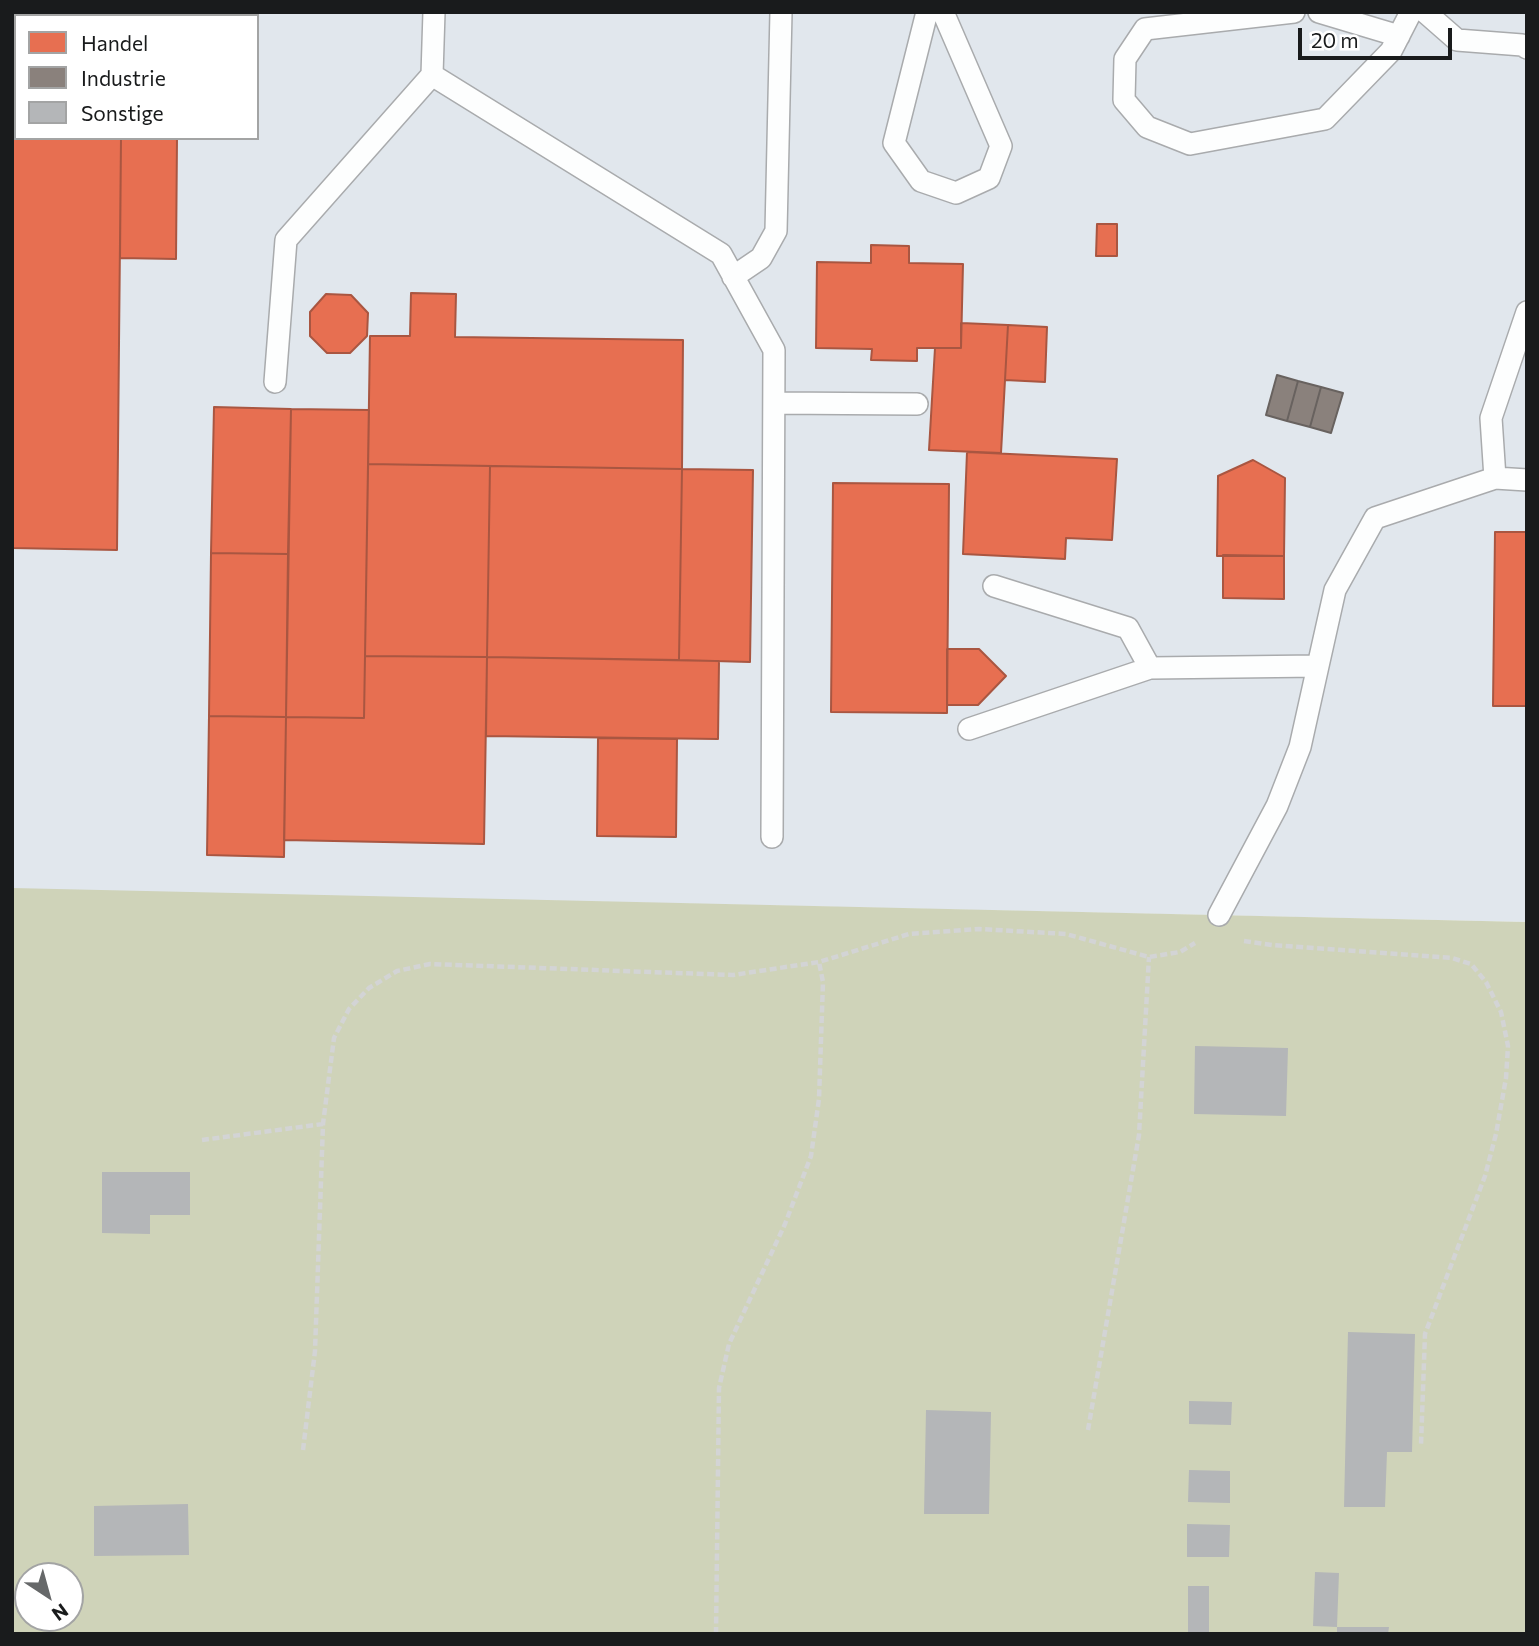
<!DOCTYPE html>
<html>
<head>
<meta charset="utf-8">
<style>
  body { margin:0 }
  #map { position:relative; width:1539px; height:1646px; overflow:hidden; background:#f4f7f9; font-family:Commissioner,sans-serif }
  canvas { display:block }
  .frame { position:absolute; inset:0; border:14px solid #191b1c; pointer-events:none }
  .legend { position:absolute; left:14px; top:14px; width:245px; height:126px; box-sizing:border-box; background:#fff; border:2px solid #a3a4a4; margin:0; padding:9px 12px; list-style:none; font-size:21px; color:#191b1c }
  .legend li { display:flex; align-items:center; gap:14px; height:35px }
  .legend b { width:35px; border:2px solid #a3a4a4 }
  .north { position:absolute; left:14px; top:1562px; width:70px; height:70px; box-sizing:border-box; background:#fff; border:2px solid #a3a4a4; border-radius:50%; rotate:144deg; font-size:19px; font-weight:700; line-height:28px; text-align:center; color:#191b1c }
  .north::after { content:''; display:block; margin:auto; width:24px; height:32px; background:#666869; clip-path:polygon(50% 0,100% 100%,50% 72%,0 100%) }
  .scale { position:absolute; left:1298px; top:28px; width:154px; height:32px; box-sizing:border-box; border:4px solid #191b1c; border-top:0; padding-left:9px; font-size:21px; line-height:24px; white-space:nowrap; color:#191b1c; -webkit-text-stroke:5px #fff; paint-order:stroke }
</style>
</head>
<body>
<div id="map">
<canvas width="1539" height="1646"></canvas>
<div class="frame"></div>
<ul class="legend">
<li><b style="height:19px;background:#e76f51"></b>Handel</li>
<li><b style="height:19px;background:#8a817c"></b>Industrie</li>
<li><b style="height:19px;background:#b4b6b8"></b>Sonstige</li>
</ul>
<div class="north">N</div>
<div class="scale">20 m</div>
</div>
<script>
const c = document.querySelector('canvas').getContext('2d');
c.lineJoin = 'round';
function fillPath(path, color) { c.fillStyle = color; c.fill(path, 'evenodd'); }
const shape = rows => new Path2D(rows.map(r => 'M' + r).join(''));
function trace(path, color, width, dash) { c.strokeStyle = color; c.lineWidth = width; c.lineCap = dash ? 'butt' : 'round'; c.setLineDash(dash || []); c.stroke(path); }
fillPath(shape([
  [12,12,1527,12,1527,922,12,889],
  [16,16,257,16,257,138,16,138]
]), '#e1e7ed');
fillPath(shape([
  [12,888,1527,922,1527,1634,12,1634],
  [28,1576,70,1576,70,1618,28,1618]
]), '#cfd3b9');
const shops = shape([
  [91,12,179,12,179,16,91,16,91,12],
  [12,86,16,86,16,138,121,138,117,550,12,548,12,86],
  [121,138,177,138,176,259,120,258,121,138],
  [1097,224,1117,224,1117,256,1096,256,1097,224],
  [871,245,909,246,909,263,963,264,961,348,917,348,917,361,871,360,872,349,816,348,817,262,871,263,871,245],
  [411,293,456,294,455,337,683,340,682,469,368,464,370,336,410,336,411,293],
  [326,294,351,295,368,313,367,336,350,353,327,353,310,336,310,312,326,294],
  [961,323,1008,325,1001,453,929,450,935,348,961,348,961,323],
  [1008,325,1047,327,1045,382,1005,380,1008,325],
  [214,407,291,409,288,554,211,553,214,407],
  [291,409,369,410,364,718,286,717,291,409],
  [967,452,1117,459,1112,540,1066,538,1065,559,963,554,967,452],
  [1253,460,1285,478,1284,556,1217,556,1218,476,1253,460],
  [368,464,490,466,487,657,365,656,368,464],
  [490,466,682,469,679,660,487,657,490,466],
  [682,469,753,470,750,662,679,660,682,469],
  [833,483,949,484,947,713,831,712,833,483],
  [1495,532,1527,532,1527,706,1493,706,1495,532],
  [211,553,288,554,286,717,209,716,211,553],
  [1223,555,1284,556,1284,599,1223,598,1223,555],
  [947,649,979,649,1006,676,978,705,947,705,947,649],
  [365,656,487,657,484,844,284,840,286,717,364,718,365,656],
  [487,657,719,661,718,739,486,736,487,657],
  [209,716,286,717,284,857,207,855,209,716],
  [598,738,677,739,676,837,597,836,598,738]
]);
fillPath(shops, '#e76f51');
trace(shops, '#a95641', 2);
const industry = shape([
  [1277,375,1298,381,1287,421,1266,415,1277,375],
  [1298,381,1321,387,1310,427,1287,421,1298,381],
  [1321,387,1343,393,1331,433,1310,427,1321,387]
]);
fillPath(industry, '#8a817c');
trace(industry, '#68625f', 2);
fillPath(shape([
  [1195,1046,1288,1048,1286,1116,1194,1114],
  [102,1172,190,1172,190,1215,150,1215,150,1234,102,1233],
  [1348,1332,1415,1334,1412,1452,1387,1452,1385,1507,1344,1507],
  [1189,1401,1232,1402,1231,1425,1189,1424],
  [926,1410,991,1412,989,1514,924,1514],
  [1189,1470,1230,1471,1230,1503,1188,1502],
  [188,1504,189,1555,94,1556,94,1506],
  [1187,1524,1230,1525,1229,1557,1187,1557],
  [1315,1572,1339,1573,1337,1627,1389,1627,1388,1634,1337,1634,1337,1627,1313,1626],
  [1188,1586,1209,1586,1209,1634,1188,1634]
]), '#b4b6b8');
const service = shape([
  [927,12,894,143,921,181,956,193,989,178,1001,146,943,12],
  [1294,12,1145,29,1125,59,1124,100,1147,127,1190,144,1325,119,1391,51,1411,12],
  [1319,12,1399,36],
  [1425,12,1457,40,1522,45,1527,48],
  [432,75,721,254,774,350,772,837],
  [733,277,761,258,776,231,781,12],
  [275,382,286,240,432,75,434,12],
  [774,403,917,404],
  [1495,478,1491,418,1527,312],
  [994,586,1128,628,1150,668],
  [969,729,1150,668,1318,666,1335,590,1375,518,1495,478,1527,480],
  [1219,915,1277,806,1300,747,1318,666]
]);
trace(service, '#a9abad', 24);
trace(shape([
  [1244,941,1272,945,1452,958,1471,964,1486,982,1501,1012,1508,1046,1506,1078,1496,1134,1485,1176,1425,1334,1421,1445],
  [202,1140,323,1124],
  [1088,1430,1139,1135,1149,957],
  [303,1450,315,1351,323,1124,334,1038,349,1009,369,988,397,971,430,964,733,975,819,962,909,934,979,929,1066,934,1149,957,1180,952,1195,943],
  [716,1634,719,1388,729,1344,785,1224,811,1156,819,1099,823,982,819,962]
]), '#d3d4d5', 4.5, [7, 3.5]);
trace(service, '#fdfefe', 21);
</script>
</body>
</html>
